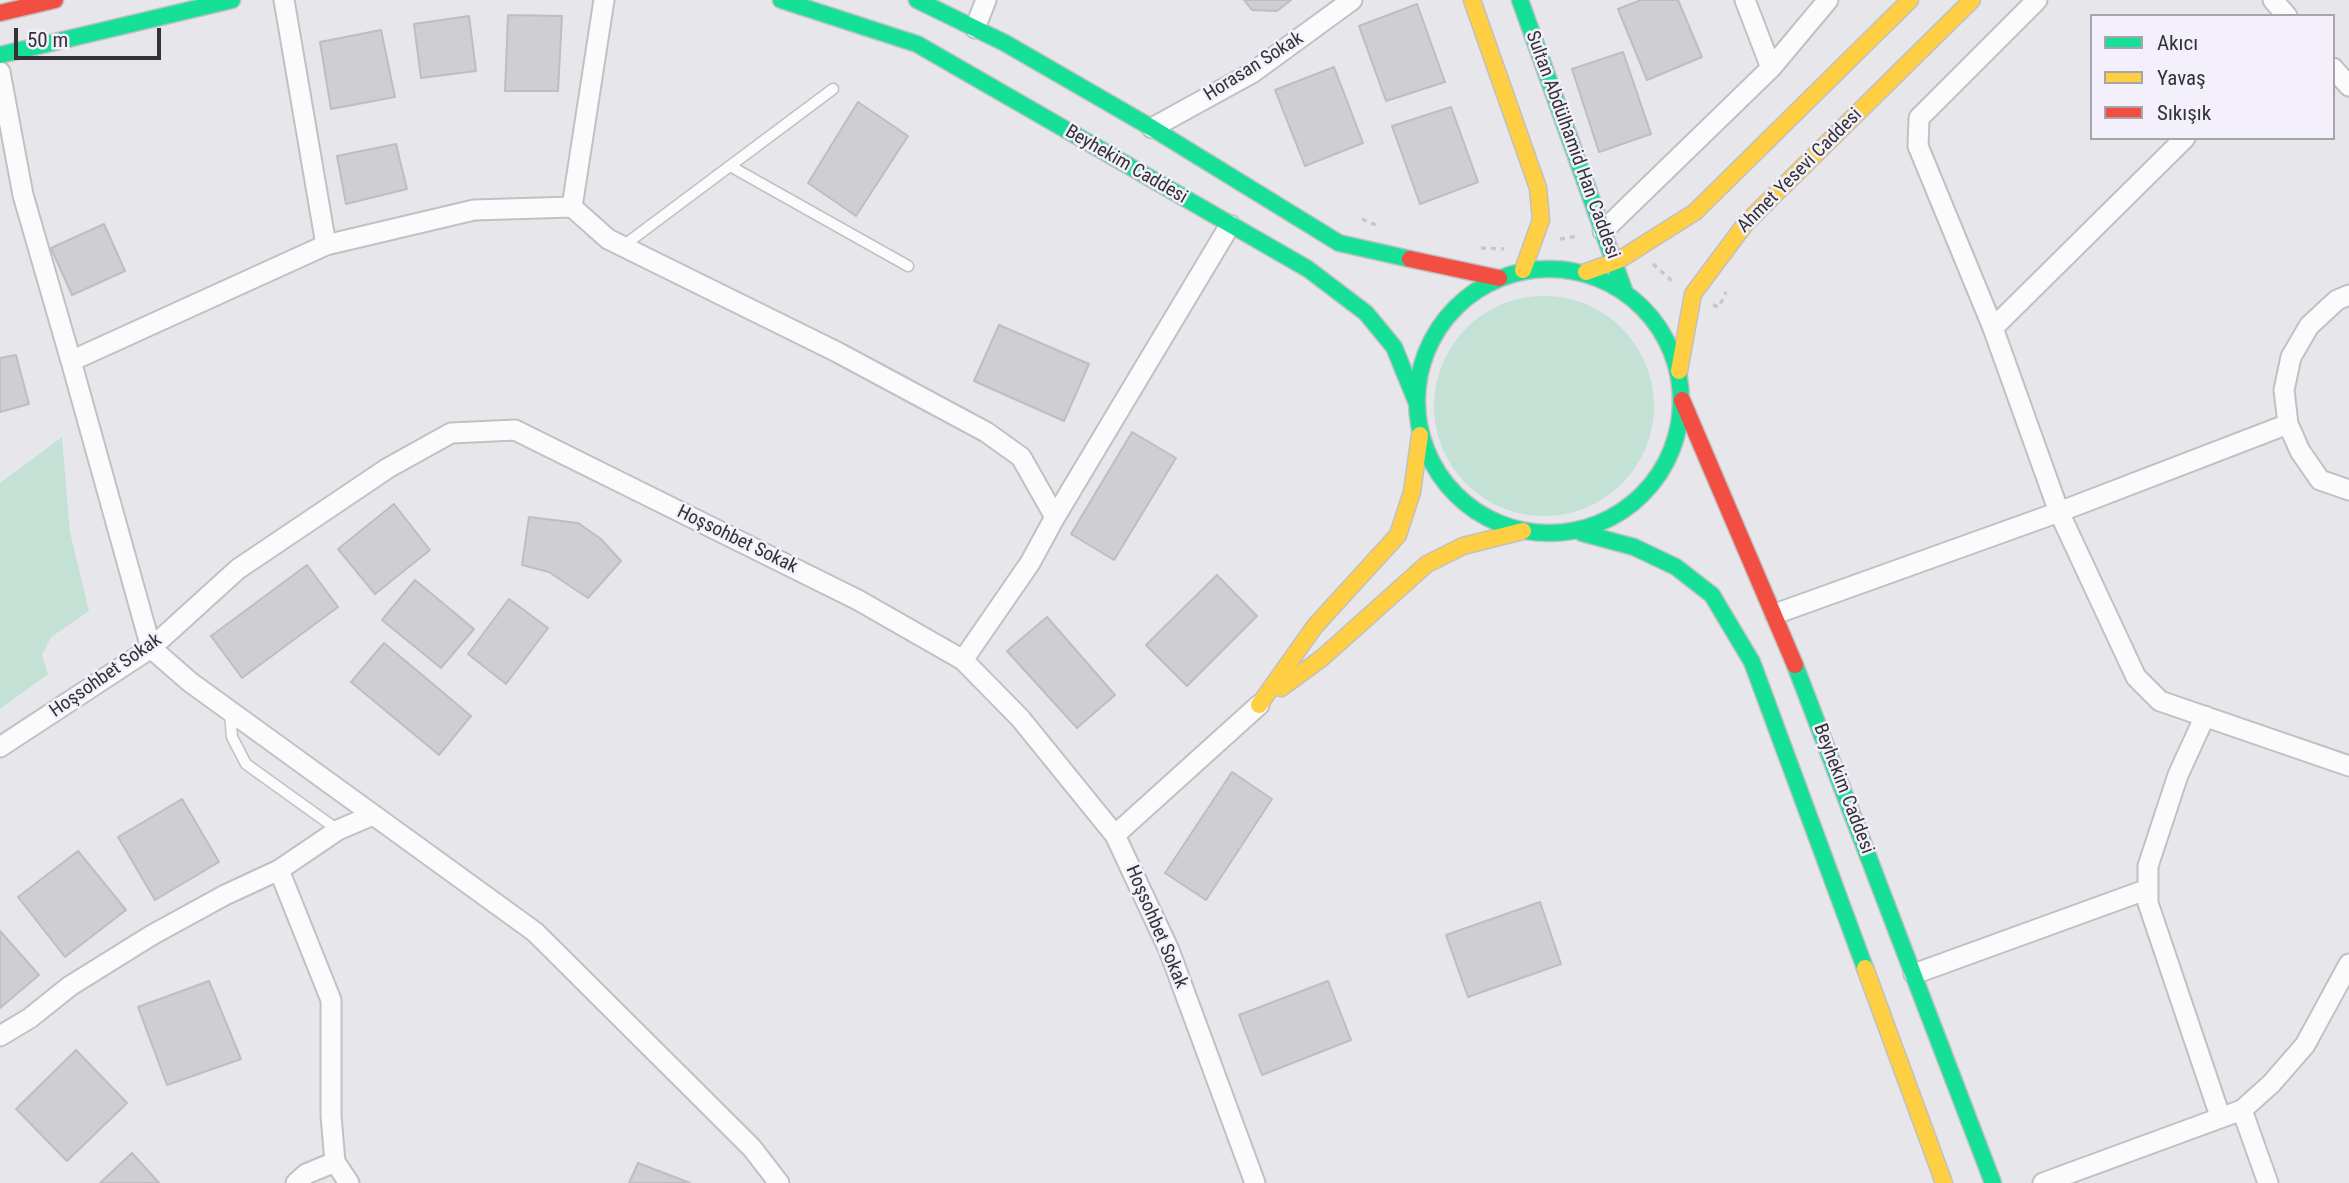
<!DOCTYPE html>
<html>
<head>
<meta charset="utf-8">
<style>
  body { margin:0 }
  #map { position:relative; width:2349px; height:1183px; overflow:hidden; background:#e7e6eb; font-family:"Roboto Condensed",sans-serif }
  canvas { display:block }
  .legend { position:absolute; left:2090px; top:14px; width:245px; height:126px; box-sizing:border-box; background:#f4f0fb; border:2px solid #a7a4ac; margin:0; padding:9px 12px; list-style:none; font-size:21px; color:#333236 }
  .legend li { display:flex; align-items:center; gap:14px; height:35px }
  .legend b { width:35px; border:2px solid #a7a4ac }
  .scale { position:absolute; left:14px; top:28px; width:147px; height:32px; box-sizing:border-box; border:4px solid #333236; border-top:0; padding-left:9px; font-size:21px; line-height:24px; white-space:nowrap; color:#333236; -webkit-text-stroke:5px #f4f0fb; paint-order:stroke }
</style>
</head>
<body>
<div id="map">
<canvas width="2349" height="1183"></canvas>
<ul class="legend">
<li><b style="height:9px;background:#16e098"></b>Akıcı</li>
<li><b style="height:9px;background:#ffcf43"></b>Yavaş</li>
<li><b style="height:9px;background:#f24e42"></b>Sıkışık</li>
</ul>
<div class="scale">50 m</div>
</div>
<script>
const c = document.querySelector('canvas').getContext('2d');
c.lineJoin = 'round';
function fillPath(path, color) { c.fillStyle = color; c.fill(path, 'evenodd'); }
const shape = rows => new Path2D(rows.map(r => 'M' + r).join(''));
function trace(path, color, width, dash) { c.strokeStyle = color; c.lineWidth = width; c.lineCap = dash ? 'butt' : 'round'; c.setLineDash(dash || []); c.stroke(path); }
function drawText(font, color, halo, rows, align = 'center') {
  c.font = font + ' "Roboto Condensed",sans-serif'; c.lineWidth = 5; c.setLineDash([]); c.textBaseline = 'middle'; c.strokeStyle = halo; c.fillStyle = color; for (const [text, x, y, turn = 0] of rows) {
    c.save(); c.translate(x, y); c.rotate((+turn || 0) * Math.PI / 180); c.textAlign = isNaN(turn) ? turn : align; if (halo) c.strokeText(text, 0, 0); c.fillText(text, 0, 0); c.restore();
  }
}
fillPath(shape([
  '1434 406a110 110 0 1 1 220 0a110 110 0 1 1-220 0Z',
  [62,437,70,532,89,611,51,637,42,655,48,674,0,709,0,483]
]), '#c3e2d5');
const building = shape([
  [1244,0,1291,0,1277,11,1252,10,1244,0],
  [1641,0,1678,0,1702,57,1647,80,1618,9,1641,0],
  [1417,4,1445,82,1386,101,1359,26,1417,4],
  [508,15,562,16,558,91,505,91,508,15],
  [469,16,476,71,421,78,414,24,469,16],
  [381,30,395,97,331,109,320,42,381,30],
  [1623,52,1651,134,1599,152,1572,69,1623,52],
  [1334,67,1363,143,1305,166,1275,90,1334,67],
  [858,102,908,136,856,216,808,183,858,102],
  [1451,107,1478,182,1420,204,1392,126,1451,107],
  [396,144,407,189,346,204,337,156,396,144],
  [104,224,125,271,72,295,51,248,104,224],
  [999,325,1089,364,1064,421,974,381,999,325],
  [16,355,29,404,0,412,0,358,16,355],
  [1132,432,1176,458,1114,560,1071,534,1132,432],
  [394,504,430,550,375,594,338,549,394,504],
  [529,517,578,523,601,539,621,561,588,598,549,572,522,565,529,517],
  [307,565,338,607,242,678,211,636,307,565],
  [1217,575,1257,616,1187,686,1146,645,1217,575],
  [415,580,474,629,441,668,382,620,415,580],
  [509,599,548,628,506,684,468,654,509,599],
  [1047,617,1115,695,1077,728,1007,651,1047,617],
  [384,643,471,716,439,755,351,682,384,643],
  [1232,772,1272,799,1206,900,1165,873,1232,772],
  [182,799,219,862,155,900,118,837,182,799],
  [78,851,126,910,65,957,18,897,78,851],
  [1540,902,1561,964,1468,997,1446,935,1540,902],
  [0,931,39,975,0,1008,0,931],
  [209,981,241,1059,167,1085,138,1007,209,981],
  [1328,981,1351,1040,1262,1075,1239,1015,1328,981],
  [76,1050,127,1103,67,1161,16,1109,76,1050],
  [132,1153,159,1183,100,1183,132,1153],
  [638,1163,690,1183,629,1183,638,1163]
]);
fillPath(building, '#cfced2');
trace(building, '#bebdc2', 2);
const lane = shape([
  [730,166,908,266],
  [623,246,833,89],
  [230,713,232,737,246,764,338,830]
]);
const street = shape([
  [284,0,326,245],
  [1745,0,1771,68],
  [2037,0,1919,118,1918,146,1993,328,2059,512,2136,677,2160,701,2349,766],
  [2273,0,2287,16],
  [975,28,986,0],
  [2333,68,2349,86],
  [0,72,23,195,71,361],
  [1152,128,1252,73,1352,0],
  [572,207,604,0],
  [1603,231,1771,68,1828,0],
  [2349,295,2337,300,2309,326,2291,357,2284,390,2288,424,2300,451,2320,480,2349,490],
  [1993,328,2185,138],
  [1055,517,1230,225],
  [1775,614,2059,512,2288,424],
  [2205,716,2178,775,2148,866,2148,903,2220,1116],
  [0,747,151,648,238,569,388,468,451,433,515,430,858,600,963,660,1020,718,1115,835,1169,950,1255,1183],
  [1115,835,1259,705],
  [279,870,331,1000,331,1116,335,1162,349,1183],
  [1914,974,2148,889],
  [0,1036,30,1018,70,986,152,935,225,895,279,870,338,830,373,815],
  [2242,1110,2268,1183],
  [296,1183,306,1174,335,1162],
  [779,1183,752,1148,535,932,190,682,151,648,71,361,326,245,474,210,572,207,608,239,837,352,986,432,1021,457,1055,517,1030,563,963,660],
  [2043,1183,2242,1110,2271,1084,2305,1045,2349,964]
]);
const fast = shape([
  [781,0,917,44,1308,269,1366,313,1394,347,1416,401],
  [917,0,1005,43,1152,128,1339,243,1410,259],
  [1520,0,1624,290],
  [0,55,232,0],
  '1417 401a132 132 0 1 1 264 0a132 132 0 1 1-264 0Z',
  [1582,533,1634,547,1676,567,1712,595,1752,662,1865,968],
  [1795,665,1993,1183]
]);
const slow = shape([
  [1472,0,1538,188,1541,220,1523,270],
  [1586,272,1619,260,1695,212,1910,0],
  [1679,371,1693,294,1746,223,1972,0],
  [1281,688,1322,658,1427,564,1463,546,1523,531],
  [1259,705,1315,626,1398,535,1412,492,1420,435],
  [1865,968,1944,1183]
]);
const jam = shape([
  [0,13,55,0],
  [1410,259,1499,278],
  [1682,400,1795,665]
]);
trace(lane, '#c1c0c4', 13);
trace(street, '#c1c0c4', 23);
trace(fast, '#c1c0c4', 19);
trace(slow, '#c1c0c4', 19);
trace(jam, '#c1c0c4', 19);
trace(shape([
  [1362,219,1378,226],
  [1560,239,1580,236],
  [1481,248,1504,249],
  [1653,264,1673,282],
  [1713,305,1719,307,1726,292]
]), '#c8c7ca', 3.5, [5, 5]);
trace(lane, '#fbfbfc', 10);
trace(street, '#fbfbfc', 19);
trace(fast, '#16e098', 16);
trace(slow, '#ffcf43', 16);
trace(jam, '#f24e42', 16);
drawText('19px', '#333236', '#f4f0fb', [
  ["Horasan Sokak",1254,67,-32],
  ["Sultan Abdülhamid Han Caddesi",1572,145,70],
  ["Beyhekim Caddesi",1126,165,30],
  ["Ahmet Yesevi Caddesi",1800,171,-45],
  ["Hoşsohbet Sokak",737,540,26],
  ["Hoşsohbet Sokak",106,676,-35],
  ["Beyhekim Caddesi",1843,789,69],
  ["Hoşsohbet Sokak",1156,927,67]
]);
</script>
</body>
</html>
